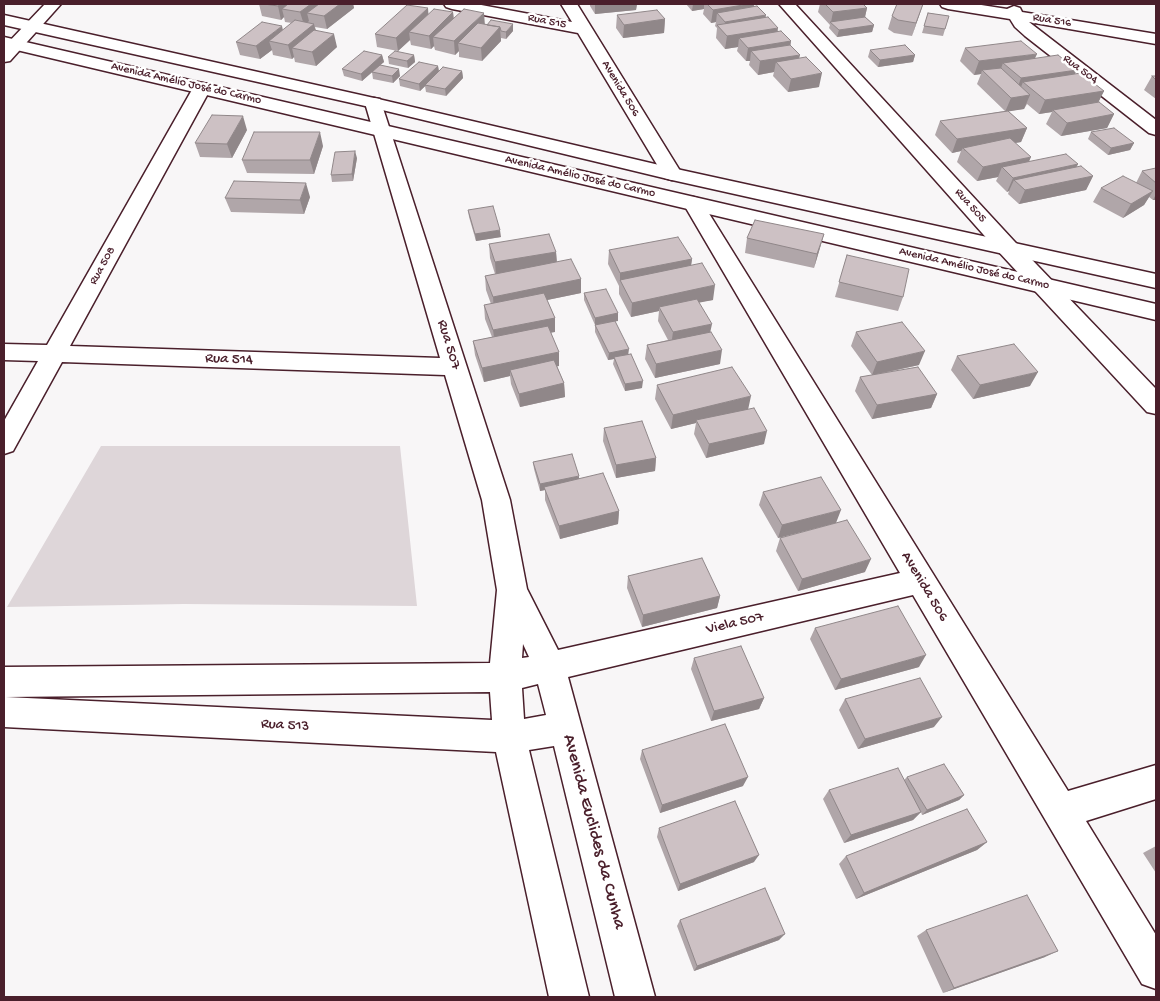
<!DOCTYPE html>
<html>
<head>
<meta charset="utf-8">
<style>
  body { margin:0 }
  #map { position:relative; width:1160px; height:1001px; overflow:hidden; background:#f8f6f7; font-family:"Gochi Hand",sans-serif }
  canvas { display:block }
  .frame { position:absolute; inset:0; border:5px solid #4a1f2b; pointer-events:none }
</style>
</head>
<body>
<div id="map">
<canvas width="1160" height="1001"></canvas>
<div class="frame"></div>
</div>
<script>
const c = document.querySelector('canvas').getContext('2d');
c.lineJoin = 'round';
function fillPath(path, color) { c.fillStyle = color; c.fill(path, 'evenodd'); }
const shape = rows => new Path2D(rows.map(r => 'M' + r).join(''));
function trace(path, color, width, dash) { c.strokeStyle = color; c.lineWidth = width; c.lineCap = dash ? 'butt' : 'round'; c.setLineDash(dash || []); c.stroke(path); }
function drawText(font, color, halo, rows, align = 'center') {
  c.font = font + ' "Gochi Hand",sans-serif'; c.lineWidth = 5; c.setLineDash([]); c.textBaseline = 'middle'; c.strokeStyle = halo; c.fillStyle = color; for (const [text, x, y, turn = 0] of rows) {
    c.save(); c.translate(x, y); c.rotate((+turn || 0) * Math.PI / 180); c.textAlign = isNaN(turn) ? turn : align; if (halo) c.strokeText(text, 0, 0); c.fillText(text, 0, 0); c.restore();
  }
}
fillPath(shape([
  [101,446,400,446,417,606,184,604,7,607]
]), '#ded6d9');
const street = shape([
  [45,4,61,4,10,61,4,62,4,47,45,4],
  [444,4,476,4,572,22,561,4,577,4,682,174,679,178,672,180,665,178,578,33,452,9,446,7,444,4],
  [779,4,795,4,1014,241,1156,389,1156,414,1147,412,998,251,779,4],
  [940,4,975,4,1007,9,1014,6,1020,8,1022,12,1156,34,1156,44,1029,22,1156,120,1156,135,1149,133,1025,36,1015,27,1010,19,948,9,942,7,940,4],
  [202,83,208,84,211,88,70,346,440,358,365,103,368,99,374,98,380,99,510,500,527,589,558,650,900,573,683,203,686,199,693,197,700,199,1068,791,1156,765,1156,799,1086,821,1156,935,1156,989,1142,984,913,595,568,677,655,997,615,997,554,746,529,750,589,997,549,997,496,752,4,727,4,667,490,663,497,590,482,500,445,375,62,362,13,451,4,454,4,421,38,361,4,360,4,344,47,345,193,88,196,84,202,83],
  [523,644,529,657,522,658,523,644],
  [538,684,546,715,524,719,522,688,538,684],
  [490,692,492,720,6,697,490,692]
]);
const secondary = shape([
  [4,15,374,98,672,168,1156,274,1156,288,672,180,374,108,4,25,4,15],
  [4,37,1156,304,1156,320,4,47,4,37]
]);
trace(street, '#4a1f2b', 3);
trace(secondary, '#4a1f2b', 3);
fillPath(street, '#fff');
fillPath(secondary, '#fff');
fillPath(shape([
  [259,4,353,4,354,8,327,29,315,27,316,30,337,47,316,66,295,62,294,57,292,59,273,55,272,50,260,59,240,55,236,42,283,30,292,23,285,22,284,17,281,20,262,16],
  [590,4,637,4,636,10,595,14,590,6],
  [686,4,754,4,754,7,778,31,791,41,790,45,819,87,788,92,773,76,774,72,758,75,749,65,750,61,746,61,737,51,738,47,725,49,716,38,717,28,715,26,716,22,711,23,703,14,704,9,692,11],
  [820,4,863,4,867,8,865,17,874,25,872,32,837,37,829,28,830,25,818,12],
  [923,4,912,36,894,33,888,29,892,16],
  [428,8,428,14,453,12,454,19,485,24,513,31,506,39,501,38,501,41,482,61,459,57,459,51,455,55,435,50,434,46,431,49,411,45,410,40,398,51,377,47,375,34],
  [928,13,949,16,943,36,922,33],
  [617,15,665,19,664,33,623,38,616,28],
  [965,48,1035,58,1075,74,1104,91,1098,102,1114,114,1107,128,1061,136,1046,124,1052,112,1039,114,1027,104,1024,109,1008,111,1027,128,1021,142,1015,143,1029,162,1078,164,1076,167,1093,176,1086,190,1019,204,1008,194,1009,191,1007,192,996,181,998,177,977,181,957,162,961,151,952,153,935,135,940,121,1005,111,977,84,981,74,974,75,960,61],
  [870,50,915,55,913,62,878,67,868,57],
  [382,55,384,62,380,65,400,76,393,83,373,79,372,72,378,66,362,81,344,76,342,69],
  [414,55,415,62,408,68,389,64,388,57],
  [438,66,439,71,462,71,463,78,446,96,426,92,425,86,420,91,400,86,399,79],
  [1152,76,1156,76,1156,99,1144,90],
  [247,130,232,158,200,157,195,143],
  [1091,132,1134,143,1130,150,1108,155,1088,139],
  [323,146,314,174,247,173,242,160],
  [357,158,353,181,332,182,331,175],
  [1156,168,1156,200,1153,200,1149,197,1144,205,1123,218,1093,202,1101,188,1136,183,1142,171],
  [310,197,304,214,231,212,225,198],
  [468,210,501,237,476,241,469,217],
  [824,234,814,268,745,253,747,238],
  [489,244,556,252,557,262,581,279,581,293,547,300,555,318,555,332,551,332,559,366,557,366,564,383,565,397,520,407,511,384,510,376,484,382,475,355,473,341,492,337,485,319,484,305,491,304,486,290,485,276,495,274,490,258],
  [609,250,692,259,691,265,713,300,699,302,710,332,720,364,655,378,645,359,647,345,668,340,658,321,659,311,631,317,619,294,619,286,608,264],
  [847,255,903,297,898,311,835,297],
  [584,293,618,313,618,321,615,321,642,388,625,391,613,364,614,359,608,360,595,332,595,325,584,300],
  [856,332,919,365,880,374,937,394,931,408,872,419,855,391,860,377,872,375,851,346],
  [957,356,1030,386,973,399,951,370],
  [657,385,748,409,764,444,706,458,694,434,696,423,671,429,655,399],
  [604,428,656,458,655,471,616,478,603,441],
  [533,462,579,478,619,511,618,524,560,539,545,500,545,490,540,491,534,469],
  [763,492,836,523,778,538,759,505],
  [780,538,865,572,798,591,776,551],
  [628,576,720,596,717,608,642,627,627,588],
  [815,628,919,667,835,690,810,639],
  [694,658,764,698,759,709,711,721,691,669],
  [845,699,934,727,858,749,839,710],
  [642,750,743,786,660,813,640,759],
  [907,777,964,795,959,800,922,815,921,812,913,820,844,843,823,799,829,790,904,780],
  [659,828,754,862,678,891,657,837],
  [987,842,977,850,856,899,839,864,846,856],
  [1156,846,1156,873,1143,853],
  [680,920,779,940,694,971,677,926],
  [926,930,1045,957,943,993,917,936]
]), '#b0a6a9');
fillPath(shape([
  [281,4,302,4,282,9,284,17,281,20,278,6],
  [311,4,331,4,307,13,309,21,304,25,300,12],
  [340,4,353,4,354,8,327,29,324,16],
  [595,4,637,4,636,10,595,14],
  [693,4,704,4,704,9,692,11],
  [749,4,754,4,752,16,717,13,716,22,711,23,713,10],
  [923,4,920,13,912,36,916,23],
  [428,8,429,22,409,32,410,40,398,51,396,38],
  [867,8,864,21,831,22,833,12],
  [453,12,454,26,433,37,434,46,431,49,429,36],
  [484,13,485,26,458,43,459,51,455,55,454,41],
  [766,15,764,28,723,32,725,22],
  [665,19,664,33,623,38,624,25],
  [314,24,317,37,292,48,294,57,292,59,288,45],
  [513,24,513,31,506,39,506,32],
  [874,25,872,32,837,37,839,30],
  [282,26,285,39,269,41,272,50,260,59,256,46],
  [500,27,501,41,482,61,481,48],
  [778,28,776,41,739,38,738,47,725,49,727,36],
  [334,34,337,47,316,66,312,52],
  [791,41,789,55,751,51,750,61,746,61,748,48],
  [1037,54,1031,67,1003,63,1000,71,982,70,981,74,974,75,979,61],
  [382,55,384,62,362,81,361,74],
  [414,55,415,62,408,68,407,61],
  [800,55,797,68,776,62,774,72,758,75,760,61],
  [915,55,913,62,878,67,880,60],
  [438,66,439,73,420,91,419,84],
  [399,69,400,76,393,83,392,76],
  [1077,70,1070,84,1023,82,1019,92,1016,92,1021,78],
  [462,71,463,78,446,96,445,89],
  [822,73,819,87,788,92,791,79],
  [1104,91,1097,105,1053,110,1052,112,1039,114,1045,100],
  [1030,95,1024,109,1005,112,1011,98],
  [1114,114,1107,128,1061,136,1067,123],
  [243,116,247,130,232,158,227,144],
  [1027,128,1021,142,965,151,963,148,961,151,952,153,957,139],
  [320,132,323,146,314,174,310,160],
  [1134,143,1130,150,1108,155,1111,148],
  [355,151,357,158,353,181,352,174],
  [1031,157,1025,171,1002,167,998,177,977,181,983,167],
  [1078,164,1071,178,1014,180,1009,191,1007,192,1013,178],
  [1093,176,1086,190,1019,204,1025,190],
  [306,183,310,197,304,214,300,200],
  [1153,191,1144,205,1123,218,1131,204],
  [1156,194,1156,200,1153,200],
  [500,230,501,237,476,241,475,234],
  [824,234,820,248,814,268,817,254],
  [556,252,557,266,496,276,495,262],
  [692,259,690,273,620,281,620,273],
  [581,279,581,293,494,311,493,297],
  [715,285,713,300,661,310,659,307,659,311,631,317,632,303],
  [618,313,618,321,595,325,595,318],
  [555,318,555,332,495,344,493,330],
  [712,324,709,338,671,346,673,332],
  [629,349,628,356,614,357,614,359,608,360,609,353],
  [722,350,720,364,655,378,656,364],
  [925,351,919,365,872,375,877,362],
  [559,352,559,366,512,376,510,370,510,376,484,382,482,368],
  [1038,372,1030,386,973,399,980,385],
  [643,381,642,388,625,391,625,384],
  [564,383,565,397,520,407,519,394],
  [937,394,931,408,872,419,877,405],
  [751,396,748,410,696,420,696,423,671,429,673,415],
  [767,431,764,444,706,458,709,444],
  [656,458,655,471,616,478,616,465],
  [579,476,579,483,544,487,545,490,540,491,540,484],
  [841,510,836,523,778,538,782,525],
  [619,511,618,524,560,539,559,526],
  [871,559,865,572,798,591,802,579],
  [720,596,717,608,642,627,643,615],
  [926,655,919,667,835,690,841,679],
  [764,698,759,709,711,721,714,711],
  [942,717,934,727,858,749,865,739],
  [748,777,743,786,660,813,662,805],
  [964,795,959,800,922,815,927,810],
  [921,812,913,820,844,843,851,835],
  [987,842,977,850,856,899,864,893],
  [759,855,754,862,678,891,680,884],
  [785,934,779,940,694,971,697,966],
  [1058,951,1045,957,943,993,954,988]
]), '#908789');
const building = shape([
  [264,4,281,4,278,6,264,4],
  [288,4,311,4,300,12,282,9,288,4],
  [319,4,340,4,324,16,307,13,319,4],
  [707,4,749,4,713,10,707,4],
  [825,4,863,4,867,8,833,12,825,4],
  [897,4,923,4,916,23,898,20,892,16,897,4],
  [407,5,428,8,396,38,375,34,407,5],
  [757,6,766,15,725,22,717,13,757,6],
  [434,9,453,12,429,36,409,32,434,9],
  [464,9,484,13,454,41,433,37,464,9],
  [657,10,665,19,624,25,617,15,657,10],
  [928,13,949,16,945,29,924,26,928,13],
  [768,17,778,28,727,36,717,25,768,17],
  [865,17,874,25,839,30,830,22,865,17],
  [295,20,314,24,288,45,269,41,295,20],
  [491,20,513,24,506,32,501,31,500,27,487,25,491,20],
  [262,22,282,26,256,46,236,42,262,22],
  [478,23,500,27,481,48,458,43,478,23],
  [314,30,334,34,312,52,292,48,314,30],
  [781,31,791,41,748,48,739,38,781,31],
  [1021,41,1037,54,979,61,965,48,1021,41],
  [790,45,800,55,760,61,751,51,790,45],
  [905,45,915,55,880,60,870,50,905,45],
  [364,51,382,55,361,74,342,69,364,51],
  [395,51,414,55,407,61,388,57,395,51],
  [1058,55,1077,70,1021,78,1003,63,1058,55],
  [806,57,822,73,791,79,776,62,806,57],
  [419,62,438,66,419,84,399,79,419,62],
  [380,65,399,69,392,76,372,72,380,65],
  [443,67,462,71,445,89,425,85,443,67],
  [1001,68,1030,95,1011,98,982,70,1001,68],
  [1081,73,1104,91,1045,100,1023,82,1081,73],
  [1152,76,1156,76,1156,80,1152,76],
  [1099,102,1114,114,1067,123,1053,110,1099,102],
  [1008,111,1027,128,957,139,940,121,1008,111],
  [212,115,243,116,227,144,195,143,212,115],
  [1114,128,1134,143,1111,148,1091,132,1114,128],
  [254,132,320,132,310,160,242,160,254,132],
  [1010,138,1031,157,983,167,963,148,1010,138],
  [355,151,352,174,331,175,335,152,355,151],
  [1066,154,1078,164,1013,178,1002,167,1066,154],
  [1081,166,1093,176,1025,190,1014,180,1081,166],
  [1156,168,1156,183,1142,171,1156,168],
  [1123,176,1153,191,1131,204,1101,188,1123,176],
  [234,181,306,183,300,200,225,198,234,181],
  [493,206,500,230,475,234,468,210,493,206],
  [755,220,824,234,817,254,747,238,755,220],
  [549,234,556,252,495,262,489,244,549,234],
  [678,237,692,259,620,273,609,250,678,237],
  [847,255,909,269,903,297,839,282,847,255],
  [571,259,581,279,493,297,485,276,571,259],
  [702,263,715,285,632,303,620,280,702,263],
  [606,289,618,313,595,318,584,293,606,289],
  [544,293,555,318,493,330,484,305,544,293],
  [697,299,712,324,673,332,659,307,697,299],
  [615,321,629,349,609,353,595,325,615,321],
  [902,322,925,351,877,362,856,332,902,322],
  [548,326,559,352,482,368,473,341,548,326],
  [711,332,722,350,656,364,647,345,711,332],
  [1014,344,1038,372,980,385,957,356,1014,344],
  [631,354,643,381,625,384,614,357,631,354],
  [554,360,564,383,519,394,510,370,554,360],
  [732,367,751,396,673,415,657,385,732,367],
  [918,367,937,394,877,405,860,377,918,367],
  [754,408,767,431,709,444,696,420,754,408],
  [642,421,656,458,616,465,604,428,642,421],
  [572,454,579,476,540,484,533,462,572,454],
  [603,473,619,511,559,526,544,487,603,473],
  [821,477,841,510,782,525,763,492,821,477],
  [847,520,871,559,802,579,780,538,847,520],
  [702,558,720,596,643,615,628,576,702,558],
  [898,606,926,655,841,679,815,628,898,606],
  [741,646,764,698,714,711,694,658,741,646],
  [920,678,942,717,865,739,845,699,920,678],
  [725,724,748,777,662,805,642,750,725,724],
  [944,764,964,795,927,810,907,777,944,764],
  [898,768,921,812,851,835,829,790,898,768],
  [735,801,759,855,680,884,659,828,735,801],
  [967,809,987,842,864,893,846,856,967,809],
  [765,888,785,934,697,966,680,920,765,888],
  [1027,895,1058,951,954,988,926,930,1027,895]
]);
fillPath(building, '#cdc1c4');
trace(building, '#908789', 1);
drawText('12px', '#4a1f2b', '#fff', [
  ["Rua 516",1052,21,9],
  ["Rua 515",547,22,11],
  ["Rua 504",1080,70,37],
  ["Avenida Amélio José do Carmo",186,84,13],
  ["Avenida 506",620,89,59],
  ["Avenida Amélio José do Carmo",580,177,13],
  ["Rua 505",970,206,48],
  ["Rua 508",103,266,-61],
  ["Avenida Amélio José do Carmo",974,269,13]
]);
drawText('15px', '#4a1f2b', '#fff', [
  ["Rua 507",448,345,73],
  ["Rua 514",229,360,2],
  ["Avenida 506",924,587,59],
  ["Viela 507",735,624,-13],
  ["Rua 513",285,726,3]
]);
drawText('18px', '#4a1f2b', '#fff', [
  ["Avenida Euclides da Cunha",593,832,75]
]);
</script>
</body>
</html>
